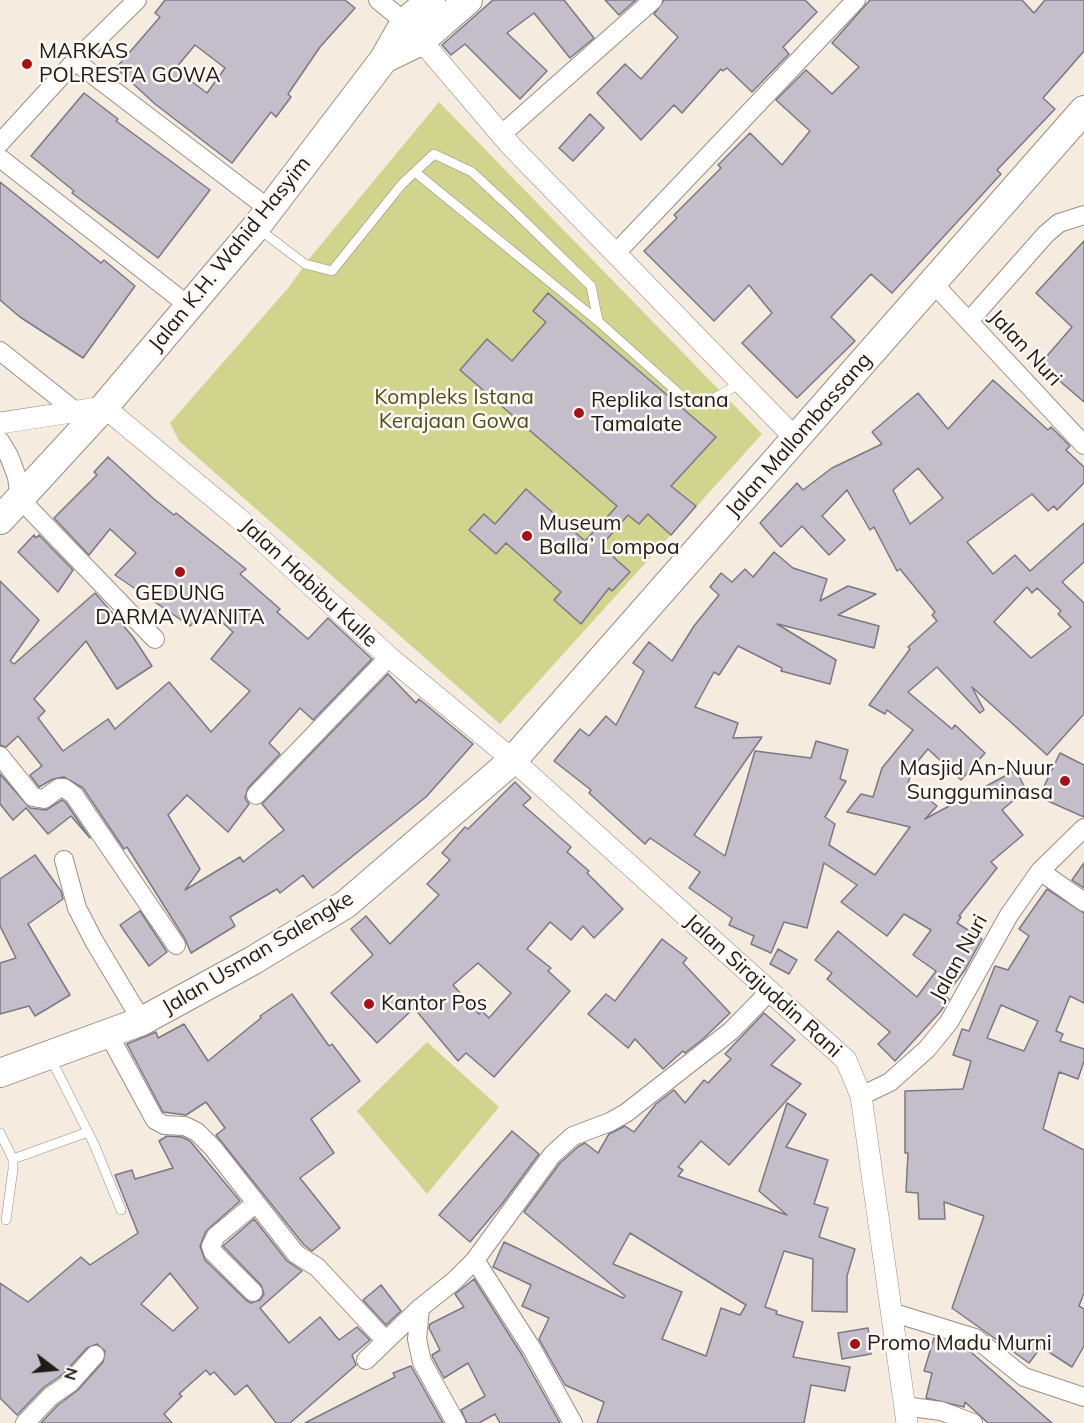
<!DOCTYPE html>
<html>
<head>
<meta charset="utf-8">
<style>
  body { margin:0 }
  #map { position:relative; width:1084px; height:1423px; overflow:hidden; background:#f6ebdf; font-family:Mulish,sans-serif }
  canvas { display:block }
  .north { position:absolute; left:24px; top:1339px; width:60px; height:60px; -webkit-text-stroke:4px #fef9f5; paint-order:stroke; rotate:106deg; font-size:16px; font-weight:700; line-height:24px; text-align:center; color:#1f1b17 }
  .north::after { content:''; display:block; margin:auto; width:21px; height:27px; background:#1f1b17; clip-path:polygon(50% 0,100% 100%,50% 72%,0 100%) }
</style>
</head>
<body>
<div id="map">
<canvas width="1084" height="1423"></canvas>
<div class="north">N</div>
</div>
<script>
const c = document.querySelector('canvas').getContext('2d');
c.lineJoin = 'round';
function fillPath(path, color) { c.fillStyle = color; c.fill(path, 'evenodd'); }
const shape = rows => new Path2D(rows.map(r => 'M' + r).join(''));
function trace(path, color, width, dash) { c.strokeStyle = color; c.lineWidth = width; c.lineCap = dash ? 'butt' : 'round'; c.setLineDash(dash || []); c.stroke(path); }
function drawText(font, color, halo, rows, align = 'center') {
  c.font = font + ' Mulish,sans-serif'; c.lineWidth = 5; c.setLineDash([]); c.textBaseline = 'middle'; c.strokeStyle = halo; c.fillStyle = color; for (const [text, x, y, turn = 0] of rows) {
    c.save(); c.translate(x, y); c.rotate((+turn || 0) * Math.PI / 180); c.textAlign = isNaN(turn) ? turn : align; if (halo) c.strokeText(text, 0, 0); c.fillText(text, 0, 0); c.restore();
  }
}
fillPath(shape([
  [439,102,762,434,500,724,179,441,170,423,289,287,309,259],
  [427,1042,499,1107,427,1194,357,1111]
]), '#d1d48d');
const building = shape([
  [165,0,345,0,355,8,320,47,288,94,291,97,276,117,271,112,232,163,155,104,116,68,160,17,155,13,165,0],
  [195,45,225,68,207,93,175,69,195,45],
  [493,0,564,0,594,38,570,58,534,13,507,33,547,71,520,99,465,44,451,55,442,45,493,0],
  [605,0,636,0,619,15,605,0],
  [664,0,805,0,817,12,783,47,789,54,752,92,727,68,723,71,721,69,682,113,674,105,641,140,597,93,625,64,641,79,678,37,654,14,664,0],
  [870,0,1022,0,1034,13,1045,0,1084,0,1084,51,1043,98,1055,109,997,170,1001,174,892,293,871,274,831,317,855,341,797,398,742,343,772,313,749,285,714,321,644,251,677,218,674,215,721,168,718,165,750,133,782,165,810,131,776,100,806,70,832,94,859,67,832,43,870,0],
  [84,93,118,119,116,121,210,190,158,258,72,193,74,191,31,156,84,93],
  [590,114,604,128,573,161,559,148,590,114],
  [0,182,101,263,104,260,135,286,83,358,20,317,0,300,0,182],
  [1084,241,1084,402,1040,364,1072,327,1036,293,1084,241],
  [548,293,716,437,671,486,696,506,671,535,648,514,639,524,628,515,601,546,630,572,612,591,609,588,581,624,554,600,561,592,506,543,496,554,469,530,484,514,495,524,526,489,585,541,617,506,460,370,487,339,512,361,546,322,533,311,548,293],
  [993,380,1048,430,1051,427,1070,446,1066,450,1084,467,1084,483,1057,510,1054,506,1048,511,1032,494,967,542,993,574,1015,555,1030,571,1084,523,1084,562,1062,582,1084,603,1084,714,1047,755,972,687,984,710,980,713,937,667,908,692,952,729,955,725,985,753,961,780,928,749,913,767,908,783,937,806,925,819,1016,770,1026,790,1002,810,1023,835,991,862,997,868,959,916,961,917,957,923,982,939,965,970,945,996,949,999,940,1012,895,1061,878,1044,890,1032,827,979,832,973,815,960,838,931,917,997,936,971,913,955,931,930,904,914,887,936,841,902,857,885,824,863,807,928,784,922,771,953,751,944,754,936,729,925,732,918,689,888,700,872,650,838,645,844,589,793,591,790,554,761,580,729,589,736,606,716,616,725,644,671,633,663,649,642,672,661,694,626,719,595,710,587,721,573,732,582,745,569,753,577,774,552,793,568,827,579,820,601,848,586,876,594,838,615,879,626,874,648,777,624,836,660,830,684,781,671,782,668,738,646,719,675,714,672,695,707,738,723,733,738,762,737,694,835,725,856,755,751,811,758,816,741,848,750,840,779,846,781,825,817,835,824,829,845,875,875,910,827,847,812,861,794,873,797,882,768,913,730,887,710,885,714,869,705,910,649,908,647,937,621,932,615,935,612,900,569,897,571,874,527,870,530,847,490,822,516,845,540,829,555,802,526,781,547,760,523,797,483,803,490,832,468,882,444,872,432,918,393,948,429,993,380],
  [918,468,943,498,910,524,893,490,918,468],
  [1027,587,1032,593,1037,588,1061,611,1058,614,1071,627,1031,658,994,622,1027,587],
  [108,457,154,499,174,515,176,513,246,569,240,574,280,609,277,612,308,639,328,618,372,659,313,720,300,708,269,743,280,754,248,788,245,798,249,804,228,832,187,795,168,815,200,869,185,890,240,857,243,862,284,830,262,804,388,674,416,703,419,699,473,744,426,797,313,888,303,875,280,893,277,889,230,917,235,926,191,953,185,939,127,847,124,849,83,788,64,777,53,779,39,787,30,775,42,766,18,736,6,747,0,745,0,581,39,620,10,661,14,664,95,593,133,637,152,666,117,689,86,641,34,699,45,711,38,718,63,751,108,719,115,729,169,682,211,732,250,691,211,659,233,632,207,609,190,626,115,575,136,553,110,529,89,555,54,518,97,475,94,472,108,457],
  [34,535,36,538,39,535,73,570,58,592,18,552,34,535],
  [1060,753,1084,765,1084,817,1039,797,1060,753],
  [0,774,30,808,46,810,62,800,66,803,90,838,71,816,48,834,26,808,13,820,0,804,0,774],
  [515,782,531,798,523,805,571,847,567,852,589,871,587,873,623,909,594,938,583,926,571,940,550,922,527,949,551,968,548,971,570,991,494,1077,466,1053,458,1061,414,1008,377,1043,331,993,373,955,351,929,366,916,390,944,439,895,427,884,450,860,442,853,465,827,468,829,515,782],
  [478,963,511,993,489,1018,482,1011,479,1014,453,985,478,963],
  [35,855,61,891,63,899,28,924,70,995,35,1016,29,1006,0,1014,0,963,16,958,0,926,0,879,35,855],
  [1084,863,1084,888,1072,880,1084,863],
  [1047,889,1084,913,1084,1003,1070,996,1056,1031,1063,1034,1060,1041,1084,1049,1084,1061,1078,1079,1059,1072,1043,1129,1084,1150,1084,1293,1079,1306,1084,1309,1084,1346,1072,1367,1041,1347,1029,1363,952,1308,984,1216,944,1202,945,1219,919,1219,918,1193,906,1192,908,1153,905,1153,905,1091,963,1089,971,1061,953,1055,962,1029,969,1031,995,966,1008,970,1029,936,1019,929,1047,889],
  [1001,1005,1038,1021,1024,1051,987,1038,1001,1005],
  [140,911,167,952,149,966,120,925,140,911],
  [662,939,687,958,683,963,730,1013,703,1039,685,1053,683,1051,663,1069,635,1039,628,1048,588,1014,606,994,615,1001,662,939],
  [778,949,797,960,789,974,770,964,778,949],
  [292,994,329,1046,332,1044,360,1081,311,1119,334,1153,300,1178,340,1228,312,1251,304,1245,216,1135,225,1128,206,1102,186,1115,163,1112,127,1044,156,1032,158,1038,184,1024,208,1061,261,1018,260,1016,292,994],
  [764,1013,795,1040,771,1065,801,1084,729,1165,701,1141,678,1167,683,1170,678,1176,787,1215,759,1191,787,1103,806,1114,786,1147,828,1160,814,1204,828,1208,819,1237,855,1249,847,1276,847,1312,812,1311,813,1259,784,1251,765,1307,777,1311,776,1314,803,1322,793,1357,850,1367,845,1391,811,1385,804,1423,597,1423,604,1402,565,1385,539,1339,549,1318,522,1306,531,1285,493,1267,504,1242,623,1298,625,1296,524,1212,560,1163,579,1146,585,1143,598,1153,609,1134,625,1126,634,1132,656,1104,674,1090,685,1103,704,1080,708,1083,731,1059,725,1054,764,1013],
  [630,1233,746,1305,740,1315,721,1308,706,1356,662,1339,682,1292,613,1264,630,1233],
  [512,1131,539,1154,502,1204,470,1242,439,1215,512,1131],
  [167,1136,182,1137,190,1141,240,1201,206,1231,200,1246,205,1260,246,1300,251,1303,260,1300,264,1294,261,1285,223,1246,254,1219,287,1261,302,1271,260,1308,289,1343,320,1317,339,1340,357,1327,370,1340,352,1355,356,1365,290,1423,276,1423,247,1385,235,1395,214,1372,210,1375,206,1370,179,1394,182,1396,164,1414,172,1423,41,1423,58,1405,78,1390,103,1362,105,1351,97,1344,87,1348,63,1374,43,1388,17,1415,0,1398,0,1283,28,1302,81,1257,90,1265,138,1233,115,1175,132,1170,135,1179,173,1168,159,1141,167,1136],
  [170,1273,198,1308,173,1331,141,1304,170,1273],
  [474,1279,522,1355,560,1423,500,1423,495,1414,479,1423,467,1423,461,1410,485,1396,468,1363,444,1378,433,1358,432,1355,440,1350,429,1328,430,1324,464,1307,455,1294,474,1279],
  [381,1285,401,1311,386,1325,363,1300,381,1285],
  [868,1328,871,1354,842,1359,838,1333,868,1328],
  [934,1338,964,1346,1052,1423,988,1423,965,1402,964,1407,926,1398,932,1373,924,1371,934,1338],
  [411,1366,443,1423,305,1423,395,1377,393,1373,411,1366]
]);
fillPath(building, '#c4becb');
trace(building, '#7d7783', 1.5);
const service = shape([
  [415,172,598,321],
  [260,230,305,264,332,271,402,184,434,154,472,172,516,213,591,286,598,321,685,399,711,400,741,383],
  [50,1057,94,1144,121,1210],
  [0,1133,13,1159,13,1169,6,1220],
  [13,1159,88,1132]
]);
const minor = shape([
  [378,0,405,22],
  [75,61,269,209],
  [501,135,653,0],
  [0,143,75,61,137,0],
  [0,158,189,306],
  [615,254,856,0],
  [932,282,1084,445],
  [969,321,1046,234,1059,223,1084,215],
  [0,351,74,410],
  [0,441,9,456,17,477,20,499,155,639],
  [0,756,33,797,44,799,59,788,64,788,74,795,176,945],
  [256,795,389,657],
  [64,860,77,908,94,941,142,1021],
  [1040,871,1084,902],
  [109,1035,155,1120,164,1125,185,1126,197,1132,213,1148,296,1254,317,1267,386,1341],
  [861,1096,890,1082,927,1049,949,1022,1009,915,1040,871,1084,828],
  [253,1292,213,1252,211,1246,216,1236,256,1203],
  [891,1312,975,1338,1024,1377,1084,1397],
  [366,1360,420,1308],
  [904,1406,941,1411,973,1423],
  [25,1423,51,1396,70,1383,95,1355],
  [456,1423,422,1362,417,1339,420,1308,454,1281,475,1260],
  [573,1423,532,1349,475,1260,552,1155,573,1136,610,1122,626,1113,731,1031,769,992]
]);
const tertiary = shape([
  [413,31,511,146,796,439],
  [0,423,104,407,237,517,389,657,513,760,846,1060,861,1096,907,1423]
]);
const trunk = shape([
  [384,59,421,41,468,0],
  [0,520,104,407,256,227,384,59,405,22,431,0],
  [0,1073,142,1021,252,961,346,904,513,760,1084,110]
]);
trace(service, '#998f85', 10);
trace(minor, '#998f85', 20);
trace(tertiary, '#998f85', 22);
trace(trunk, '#998f85', 30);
trace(service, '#fff', 9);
trace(minor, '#fff', 18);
trace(tertiary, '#fff', 21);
trace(trunk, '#fff', 28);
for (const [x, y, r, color] of [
  [27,64,6,"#a71117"],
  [579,413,6,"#a71117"],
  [527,536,6,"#a71117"],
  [180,572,6,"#a71117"],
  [1065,781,6,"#a71117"],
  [369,1004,6,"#a71117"],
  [855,1344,6,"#a71117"]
]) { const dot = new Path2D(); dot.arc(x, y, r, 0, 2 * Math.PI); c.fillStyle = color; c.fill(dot); trace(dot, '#fef9f5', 2); }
drawText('21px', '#1f1b17', '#fef9f5', [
  ["MARKAS",39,52],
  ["POLRESTA GOWA",39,76],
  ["Replika Istana",591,401],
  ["Tamalate",591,425],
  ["Museum",539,524],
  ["Ballaʼ Lompoa",539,548],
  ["GEDUNG",180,594,"center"],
  ["DARMA WANITA",180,618,"center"],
  ["Masjid An-Nuur",1053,769,"right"],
  ["Sungguminasa",1053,793,"right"],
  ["Kantor Pos",381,1004],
  ["Promo Madu Murni",867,1344]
], 'left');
drawText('21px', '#1f1b17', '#fef9f5', [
  ["Jalan K.H. Wahid Hasyim",230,254,-51],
  ["Jalan Nuri",1025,348,47],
  ["Jalan Mallombassang",799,435,-49],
  ["Jalan Habibu Kulle",309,583,43],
  ["Jalan Usman Salengke",258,953,-31],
  ["Jalan Nuri",959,958,-61],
  ["Jalan Sirajuddin Rani",763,986,42]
]);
drawText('21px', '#505118', '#fef9f5', [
  ["Kompleks Istana",454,398],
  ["Kerajaan Gowa",454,422]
]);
</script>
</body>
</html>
